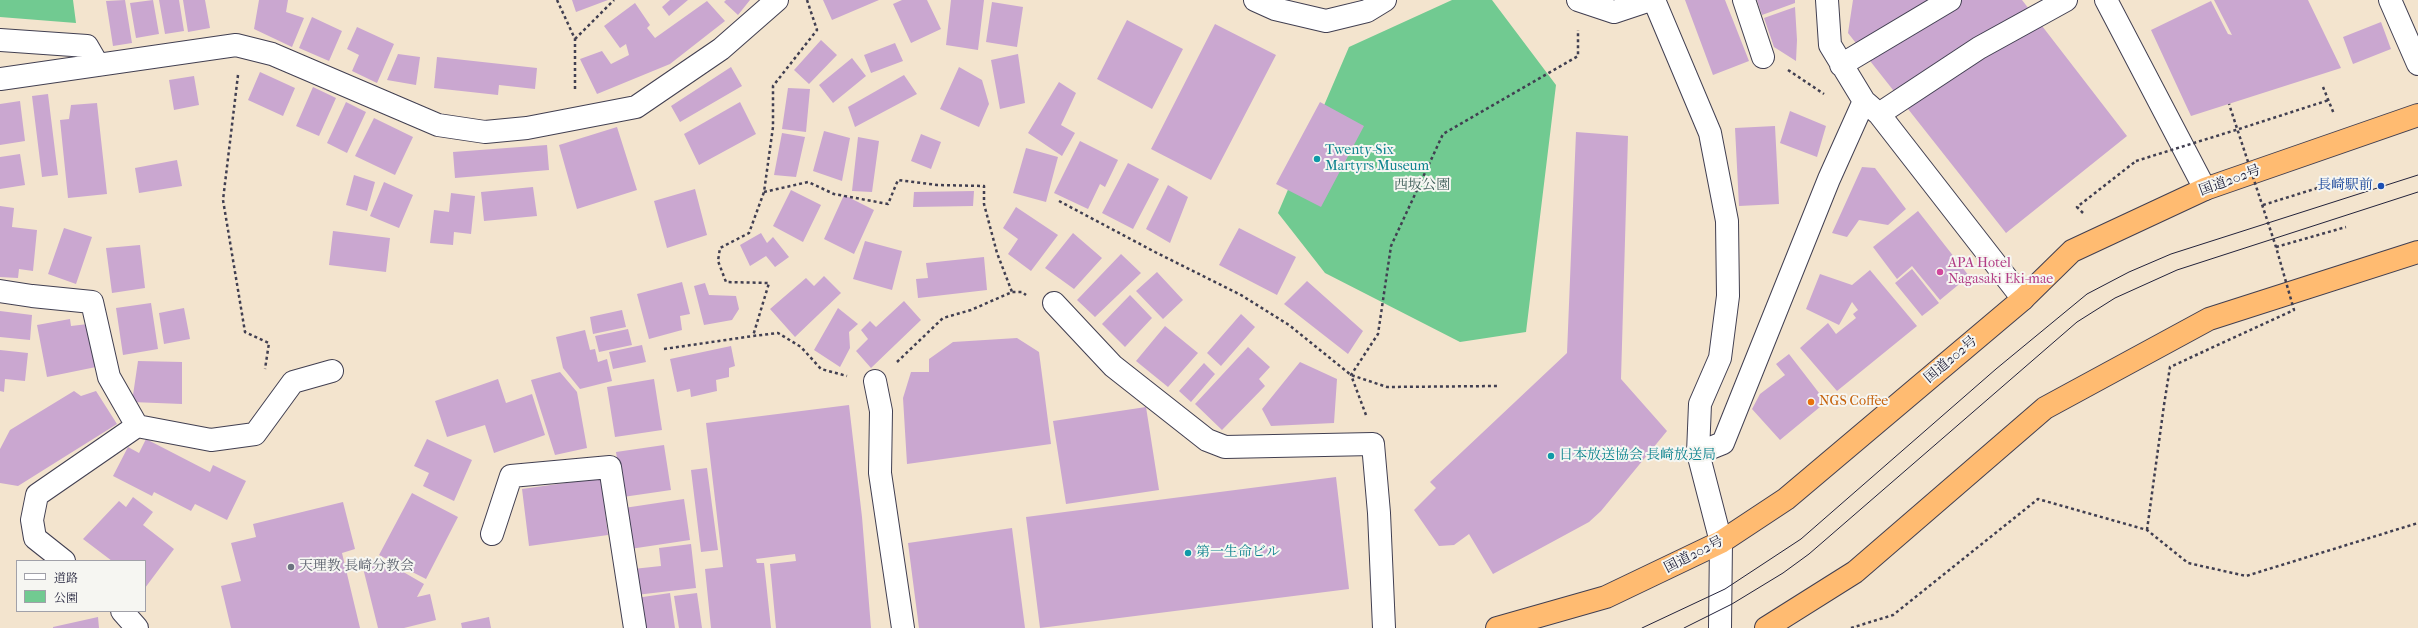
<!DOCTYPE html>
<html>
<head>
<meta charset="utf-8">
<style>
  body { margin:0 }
  #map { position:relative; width:2418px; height:628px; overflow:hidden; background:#f3e4ce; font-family:"IM FELL French Canon","Noto Serif JP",serif }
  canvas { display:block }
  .legend { position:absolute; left:16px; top:560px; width:130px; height:52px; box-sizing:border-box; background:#f6f6f2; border:1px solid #a1a1a9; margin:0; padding:5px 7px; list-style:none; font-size:12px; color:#22223b }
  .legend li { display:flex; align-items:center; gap:8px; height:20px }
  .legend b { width:20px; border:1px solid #a1a1a9 }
</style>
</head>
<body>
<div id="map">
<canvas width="2418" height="628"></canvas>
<ul class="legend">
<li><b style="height:5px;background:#fff"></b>道路</li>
<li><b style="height:11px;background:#71ca91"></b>公園</li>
</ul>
</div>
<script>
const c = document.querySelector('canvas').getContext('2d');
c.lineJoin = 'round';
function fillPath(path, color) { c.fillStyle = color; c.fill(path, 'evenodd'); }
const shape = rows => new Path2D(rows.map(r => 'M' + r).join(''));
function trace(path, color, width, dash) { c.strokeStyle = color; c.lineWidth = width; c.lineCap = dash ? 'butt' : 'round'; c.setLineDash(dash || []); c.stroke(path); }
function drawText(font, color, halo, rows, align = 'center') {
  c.font = font + ' "IM FELL French Canon","Noto Serif JP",serif'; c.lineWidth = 4; c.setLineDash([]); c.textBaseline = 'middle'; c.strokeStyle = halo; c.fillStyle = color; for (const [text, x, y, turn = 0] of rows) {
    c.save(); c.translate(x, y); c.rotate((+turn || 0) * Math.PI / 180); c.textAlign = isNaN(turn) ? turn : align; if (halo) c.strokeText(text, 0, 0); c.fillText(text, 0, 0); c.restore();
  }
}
fillPath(shape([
  [0,0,73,0,76,23,0,17],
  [1452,0,1492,0,1556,85,1526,332,1460,342,1325,273,1278,213,1349,47]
]), '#71ca91');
fillPath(shape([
  [125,0,132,43,113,46,106,1],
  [153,0,159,34,136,38,130,3],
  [159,0,179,0,184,31,165,34],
  [183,0,205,0,210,28,188,32],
  [259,0,288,0,286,12,304,18,292,47,254,29],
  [572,0,608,0,576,12],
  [670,0,688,0,669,16,662,7],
  [726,0,750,0,738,15,724,2],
  [823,0,879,0,832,20],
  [902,0,927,0,941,29,911,43,893,4],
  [951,0,984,0,978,50,946,45],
  [1685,0,1725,0,1749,61,1713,75],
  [1757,0,1795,0,1795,3,1762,15],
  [1853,0,2022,0,2127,136,2006,233,1848,33],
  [2214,0,2308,0,2341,68,2191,116,2151,30,2211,1,2228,34,2232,35],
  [707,1,725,21,670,64,597,94,580,59,602,51,611,64,629,55,626,44,620,48,604,26,635,3,650,25,647,28,655,38],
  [992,2,1023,7,1017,47,986,42],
  [1795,7,1797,40,1796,61,1774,47,1764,18],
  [312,17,342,31,329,61,299,48],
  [1127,20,1183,49,1152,109,1097,79],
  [2381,22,2391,49,2353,64,2343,37],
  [1215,24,1276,55,1211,180,1151,149],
  [357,27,394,44,377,83,352,71,359,55,347,49],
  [821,40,837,55,809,84,794,70],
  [895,43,903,61,871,73,864,55],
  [398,54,420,57,416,85,387,80],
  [1018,54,1025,103,1000,109,991,60],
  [437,57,537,68,535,89,499,85,498,95,434,88],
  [852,58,866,76,833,103,819,85],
  [731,67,742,86,680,122,671,106],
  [959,67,982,80,989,104,979,127,940,109],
  [260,72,295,88,283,116,248,100],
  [904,75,917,94,855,127,848,107],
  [194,76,199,105,174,110,169,80],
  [1059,82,1076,93,1061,125,1075,133,1062,156,1028,133],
  [313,87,336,98,319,136,296,126],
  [788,88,810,89,806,132,782,129],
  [48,94,58,175,42,177,32,96],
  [20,101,25,141,0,145,0,104],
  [346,102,366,112,347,153,327,143],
  [740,102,756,134,699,165,684,134],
  [1320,102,1364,126,1321,207,1276,184],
  [97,103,107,194,68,198,60,120,69,119,71,105],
  [1790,111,1826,126,1817,157,1780,143],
  [374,118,413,137,395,175,355,156],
  [1775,126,1779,204,1739,206,1735,128],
  [617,127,637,190,577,209,559,145],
  [824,131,850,138,842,181,813,171],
  [1576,132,1628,136,1621,379,1667,431,1601,511,1589,522,1493,574,1469,534,1454,545,1439,546,1414,510,1436,488,1430,482,1567,353],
  [782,133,805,137,796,177,774,175],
  [921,134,941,142,931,169,911,161],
  [858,137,879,141,872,192,852,191],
  [1080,141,1118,160,1105,187,1100,184,1088,209,1054,193],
  [547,145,549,170,455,178,453,152],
  [1026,148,1058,157,1046,202,1013,193],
  [20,154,25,185,0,189,0,157],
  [177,160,182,186,139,193,135,168],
  [1128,163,1159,179,1133,229,1102,213],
  [1862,167,1875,168,1906,209,1888,225,1859,220,1847,237,1832,233],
  [354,175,375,182,367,211,346,205],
  [384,182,413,195,399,228,370,216],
  [1168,185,1188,197,1170,243,1146,229],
  [533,187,537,216,484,221,481,192],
  [695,189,707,235,667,248,654,201],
  [791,190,821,205,803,242,773,226],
  [974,191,973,206,913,207,914,192],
  [451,193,475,196,471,234,454,232,453,245,430,243,434,210,449,212],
  [844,195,874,210,854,254,824,239],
  [0,206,14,208,12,227,37,230,33,271,19,269,18,278,0,277],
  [1016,207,1058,235,1031,271,1008,254,1018,239,1003,228],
  [1918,211,1969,276,1940,300,1912,266,1897,279,1873,247],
  [64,228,92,237,76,284,48,274],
  [1239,228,1296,257,1277,295,1219,265],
  [333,231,390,238,386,272,329,265],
  [761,233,767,243,773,237,789,257,775,267,766,256,750,266,740,245],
  [1073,233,1102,258,1074,289,1045,268],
  [865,241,902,251,892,290,853,279],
  [140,245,145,288,112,293,106,248],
  [1121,254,1141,273,1095,317,1077,300],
  [984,257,987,290,918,298,916,279,928,278,926,263],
  [1912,269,1939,303,1922,316,1895,283],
  [1870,270,1917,326,1837,391,1800,348,1828,323,1836,334,1856,318,1853,314,1858,310,1852,302,1839,325,1806,309,1820,274,1852,285],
  [1157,272,1183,300,1163,319,1136,291],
  [824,276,841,293,795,337,770,309,806,278,814,286],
  [1307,281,1363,331,1348,354,1284,304],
  [682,282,690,314,680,316,682,330,649,339,637,294],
  [705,283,709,295,736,296,739,309,732,320,704,325,694,286],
  [1130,295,1152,318,1125,347,1102,324],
  [904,301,921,320,871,368,856,351,868,339,861,330,870,321,876,327],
  [151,303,158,349,123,355,116,308],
  [184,308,190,339,164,344,159,313],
  [838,308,858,324,849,332,850,348,840,367,814,350],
  [622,310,626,327,593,334,590,317],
  [0,311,32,315,30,340,0,337],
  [1241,314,1255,327,1221,366,1207,353],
  [70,319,71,326,88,324,96,367,47,377,37,325],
  [1165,326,1198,353,1168,387,1136,361],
  [628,329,632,345,599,352,595,336],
  [585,330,590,350,595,349,598,362,607,359,612,381,580,389,563,368,556,337],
  [1017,338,1039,352,1051,444,907,464,903,398,911,372,929,372,929,359,953,342],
  [642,345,646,362,613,369,609,352],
  [731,346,735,366,729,368,729,377,716,380,717,391,691,397,690,389,677,392,670,359],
  [1248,347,1270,367,1259,379,1265,386,1222,430,1195,404],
  [0,350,28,353,25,381,5,379,4,392,0,391],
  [1789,354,1826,402,1780,440,1752,409,1760,394,1785,375,1776,364],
  [138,361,182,362,182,404,132,402],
  [1300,362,1337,379,1334,423,1271,426,1262,409],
  [1204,363,1215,374,1191,402,1179,391],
  [560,372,577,392,587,448,555,455,531,380],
  [498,379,506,403,532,394,545,435,494,453,485,425,447,437,435,401],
  [654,379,662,430,615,437,607,387],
  [74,391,81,396,96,391,117,424,18,486,0,483,0,449,10,430],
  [849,405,862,517,871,628,776,628,770,564,796,561,795,554,756,559,757,563,764,563,771,628,711,628,705,569,723,567,706,423],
  [1146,407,1159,490,1066,504,1053,421],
  [146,439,210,472,213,465,246,481,227,520,195,504,191,511,154,492,152,496,113,476,128,447,139,453],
  [427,439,472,460,454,501,423,486,429,473,414,466],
  [664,445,671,490,623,497,616,452],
  [707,468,718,550,701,552,691,470],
  [1336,477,1349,589,1040,628,1026,517],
  [601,478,608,535,529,546,522,489],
  [412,493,458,517,426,579,379,555],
  [133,497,153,512,143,525,174,549,145,588,145,561,112,561,83,539,119,501,126,507],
  [684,499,690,540,630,549,624,508],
  [343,502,355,549,342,553,360,628,231,628,221,586,241,581,231,543,256,537,253,524],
  [1012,528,1025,628,919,628,908,543],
  [691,544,696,588,636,595,633,569,661,566,659,548],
  [381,559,424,584,417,597,430,594,436,620,404,628,378,628,362,564],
  [670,593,675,628,641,628,636,598],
  [697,593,702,628,679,628,674,596],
  [98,617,99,628,53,628,53,627],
  [489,617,491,628,462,628,461,623]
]), '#caa7d0');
const minor = shape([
  [1255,0,1275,9,1326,21,1367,11,1385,0],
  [1578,0,1614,12,1650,0],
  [1654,0,1710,133,1727,221,1728,296,1720,358,1700,404,1698,453,1721,542,1720,628],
  [1744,0,1763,57],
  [1827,0,1830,45,1864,101,1879,114,2023,299],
  [2106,0,2205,189],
  [2390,0,2418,64],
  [0,40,87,46,98,65],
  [1841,65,1950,0],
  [0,79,236,45,272,54,438,125,485,132,527,128,636,107,721,49,777,0],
  [1879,114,1979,48,2066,0],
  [0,291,32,296,92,302,109,377,137,426],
  [1054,303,1113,366,1207,440,1225,447,1373,444,1379,513,1384,628],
  [875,381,881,411,880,473,903,628],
  [1698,453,1723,443,1829,179,1864,101],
  [492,534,511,476,610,467,635,628],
  [64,561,35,538,32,520,37,495,137,426,211,440,255,434,293,382,332,371],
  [122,611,137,628]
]);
const highway = shape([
  [1497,628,1606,597,1721,542,1786,499,2023,299,2072,251,2205,189,2418,115],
  [1766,628,1855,572,2045,408,2209,319,2418,252]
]);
trace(minor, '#413f51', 24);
trace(highway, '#413f51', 24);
trace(shape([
  [557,0,575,39,575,89],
  [807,0,817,30,773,86,773,127,764,192,749,233,720,248,718,261,726,282,769,283,753,336,778,333,801,347,821,369,847,376],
  [575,39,614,0],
  [1788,70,1824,94],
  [238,75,223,200,245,332,269,343,265,369],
  [2323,87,2334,114],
  [2239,129,2329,100],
  [764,192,808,182,834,194,888,204,898,180,937,185,984,186,984,204,997,253,1012,292],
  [1059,201,1155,252,1241,295,1289,325,1351,375,1387,387,1497,386],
  [2263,205,2324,186],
  [2083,213,2077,207,2136,161],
  [2276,247,2346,227],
  [664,349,753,336],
  [897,362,943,318,971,310,1012,292,1022,292,1026,295],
  [1366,415,1351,375,1378,334,1391,246,1443,134,1578,56,1578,30],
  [2147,530,2164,405],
  [1851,628,1893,615,2038,499,2147,530,2188,563,2246,576,2418,523]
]), '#413f51', 2.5, [3, 3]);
trace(minor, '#fff', 22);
trace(highway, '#ffbb71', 22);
trace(shape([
  [1642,628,1725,589,1801,539,1996,369,2087,294,2129,272,2171,254,2418,175],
  [1684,628,1732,604,1783,573,1809,554,2077,322,2115,298,2177,270,2418,192]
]), '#22223b', 1);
trace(shape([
  [2136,161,2239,129],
  [2164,405,2170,367,2294,310,2276,247,2229,104]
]), '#413f51', 2.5, [3, 3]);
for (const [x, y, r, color] of [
  [1317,159,4,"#0f9aa8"],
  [2381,186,4,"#1a4fb4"],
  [1940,272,4,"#d1479c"],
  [1811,402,4,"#e8710a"],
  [1551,456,4,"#0f9aa8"],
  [1188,553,4,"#0f9aa8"],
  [291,567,4,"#6b7280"]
]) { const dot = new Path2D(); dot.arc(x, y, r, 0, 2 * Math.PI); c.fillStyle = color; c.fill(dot); trace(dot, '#f6f6f2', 1.5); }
drawText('14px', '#0d838f', '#f6f6f2', [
  ["Twenty-Six",1325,151],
  ["Martyrs Museum",1325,167],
  ["日本放送協会 長崎放送局",1559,456],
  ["第一生命ビル",1196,553]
], 'left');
drawText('14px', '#22223b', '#f6f6f2', [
  ["国道202号",2230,181,-20],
  ["国道202号",1951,360,-40],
  ["国道202号",1694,555,-27]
]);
drawText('14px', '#3e5d59', '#f6f6f2', [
  ["西坂公園",1422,186]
]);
drawText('14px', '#164399', '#f6f6f2', [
  ["長崎駅前",2373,186]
], 'right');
drawText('14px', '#b23c85', '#f6f6f2', [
  ["APA Hotel",1948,264],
  ["Nagasaki Eki-mae",1948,280]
], 'left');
drawText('14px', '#c56008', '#f6f6f2', [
  ["NGS Coffee",1819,402]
], 'left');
drawText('14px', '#5b616d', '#f6f6f2', [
  ["天理教 長崎分教会",299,567]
], 'left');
</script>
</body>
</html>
